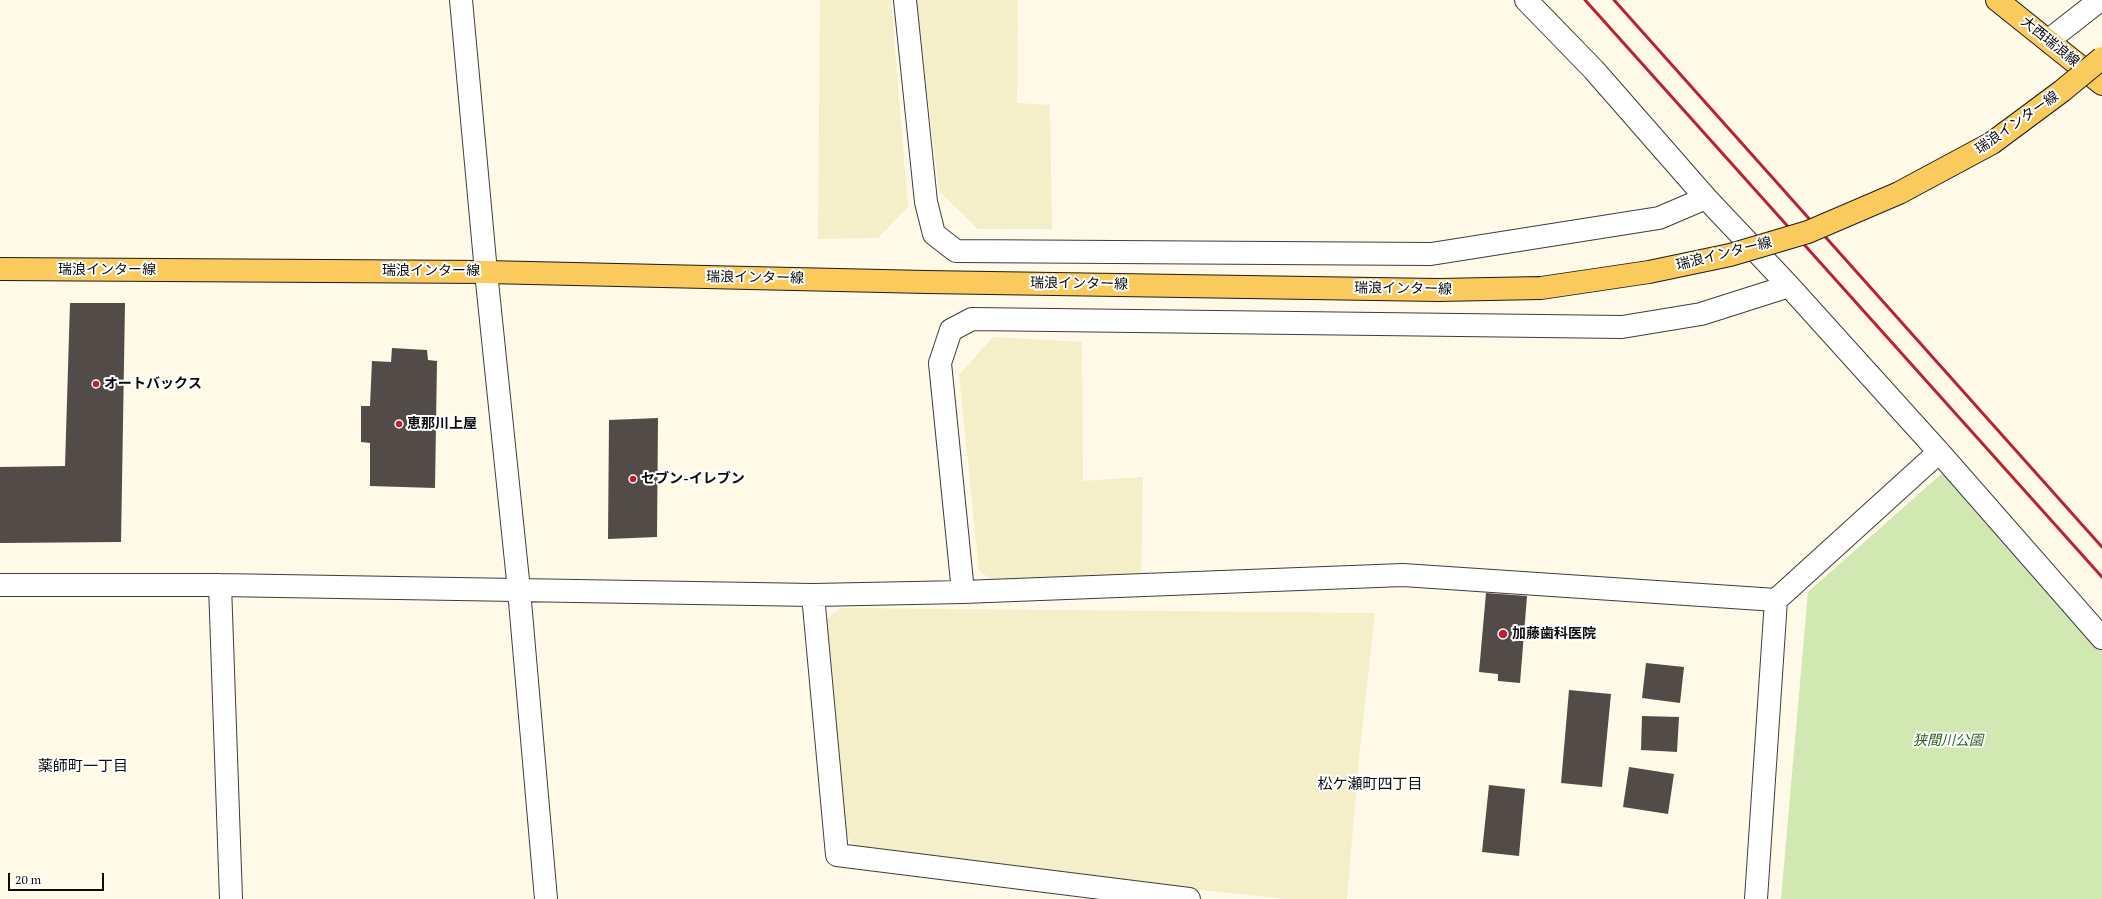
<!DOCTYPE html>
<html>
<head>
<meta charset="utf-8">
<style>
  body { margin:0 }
  #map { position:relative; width:2102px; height:899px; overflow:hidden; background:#fff9e8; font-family:"PT Serif",serif }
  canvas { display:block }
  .scale { position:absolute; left:8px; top:873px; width:96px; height:18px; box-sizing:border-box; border:2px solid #0a0a0a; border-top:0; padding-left:5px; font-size:12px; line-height:14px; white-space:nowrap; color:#0a0a0a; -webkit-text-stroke:3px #fff; paint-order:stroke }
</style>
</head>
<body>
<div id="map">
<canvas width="2102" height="899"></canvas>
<div class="scale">20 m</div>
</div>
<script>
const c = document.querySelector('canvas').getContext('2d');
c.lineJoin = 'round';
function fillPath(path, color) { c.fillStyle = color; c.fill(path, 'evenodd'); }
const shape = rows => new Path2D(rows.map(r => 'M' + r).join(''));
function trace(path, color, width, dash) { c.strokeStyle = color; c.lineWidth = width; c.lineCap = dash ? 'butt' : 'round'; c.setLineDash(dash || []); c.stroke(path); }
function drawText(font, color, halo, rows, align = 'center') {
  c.font = font + ' "PT Serif","Noto Sans JP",serif'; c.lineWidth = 4; c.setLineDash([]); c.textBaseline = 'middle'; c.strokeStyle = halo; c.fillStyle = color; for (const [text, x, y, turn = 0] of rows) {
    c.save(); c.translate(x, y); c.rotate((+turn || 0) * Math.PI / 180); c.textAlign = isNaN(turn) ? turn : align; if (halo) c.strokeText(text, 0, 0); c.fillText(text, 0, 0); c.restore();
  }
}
fillPath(shape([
  [820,0,891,0,908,207,878,238,818,239],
  [916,0,1018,0,1017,103,1050,105,1052,229,978,229,939,191],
  [993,337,1082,342,1083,481,1143,477,1141,582,995,583,979,570,959,375],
  [840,608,1375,613,1359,758,1347,899,1286,899,861,854,846,835,825,621]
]), '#f4eec9');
fillPath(shape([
  [1957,460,2102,626,2102,899,1781,899,1808,592]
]), '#d2e8b2');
fillPath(shape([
  [70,303,125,303,121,542,0,543,0,467,65,466],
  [392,348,427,350,428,360,437,361,435,488,370,486,370,443,361,442,361,406,370,406,372,361,391,362],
  [658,418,657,537,608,539,609,420],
  [1486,593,1527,596,1520,683,1498,681,1498,674,1479,672],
  [1646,663,1684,667,1680,703,1642,698],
  [1569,690,1611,694,1602,787,1561,783],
  [1642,716,1679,717,1677,752,1641,750],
  [1629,767,1674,774,1668,814,1623,807],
  [1489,785,1525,789,1519,856,1482,852]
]), '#534b47');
const minor = shape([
  [461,0,486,272,519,590,546,899],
  [905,0,926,202,934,234,956,251,1431,254,1659,218,1706,198],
  [1526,0,1594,70,1706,198,1789,286,1939,452,2102,638],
  [2049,40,2100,0],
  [0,585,220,585,813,595,963,592,1403,575,1776,600],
  [220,585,231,899],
  [963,592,940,363,951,330,972,319,1622,327,1701,314,1789,286],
  [813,595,837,855,1189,899],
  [1756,899,1776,600,1939,452]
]);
const major = shape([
  [1997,0,2102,84],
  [0,269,486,272,926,282,1438,290]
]);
trace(minor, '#3d3d3d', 24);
trace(major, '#1b1b1b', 24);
trace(minor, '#fff', 22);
trace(major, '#faca5d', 22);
trace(shape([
  [1585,0,2102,577],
  [1614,0,2102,547]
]), '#ba2233', 3);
const majorBridge = shape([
  [1438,290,1541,288,1649,272,1730,255,1808,232,1899,193,1992,143,2062,91,2102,58]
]);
trace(majorBridge, '#1b1b1b', 24, []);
trace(majorBridge, '#faca5d', 22);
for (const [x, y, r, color] of [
  [96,384,4,"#ba2233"],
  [399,424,4,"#ba2233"],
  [633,479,4,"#ba2233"],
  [1503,634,5,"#ba2233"]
]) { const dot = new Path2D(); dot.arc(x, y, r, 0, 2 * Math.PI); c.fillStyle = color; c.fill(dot); trace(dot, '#fff', 1.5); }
drawText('14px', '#0a0a0a', '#fff', [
  ["大西瑞浪線",2050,42,39],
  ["瑞浪インター線",2017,123,-35],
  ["瑞浪インター線",1724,254,-14],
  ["瑞浪インター線",107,270],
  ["瑞浪インター線",431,271],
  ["瑞浪インター線",755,278,1],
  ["瑞浪インター線",1079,284,1],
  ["瑞浪インター線",1403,289,1]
]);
drawText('bold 14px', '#0a0a0a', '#fff', [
  ["オートバックス",104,384],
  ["恵那川上屋",407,424],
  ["セブン-イレブン",641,479],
  ["加藤歯科医院",1512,634]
], 'left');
drawText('italic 14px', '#2e611b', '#fff', [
  ["狭間川公園",1948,741]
]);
drawText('15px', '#0a0a0a', '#fff', [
  ["薬師町一丁目",83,767],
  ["松ケ瀬町四丁目",1370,785]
]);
</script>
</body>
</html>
